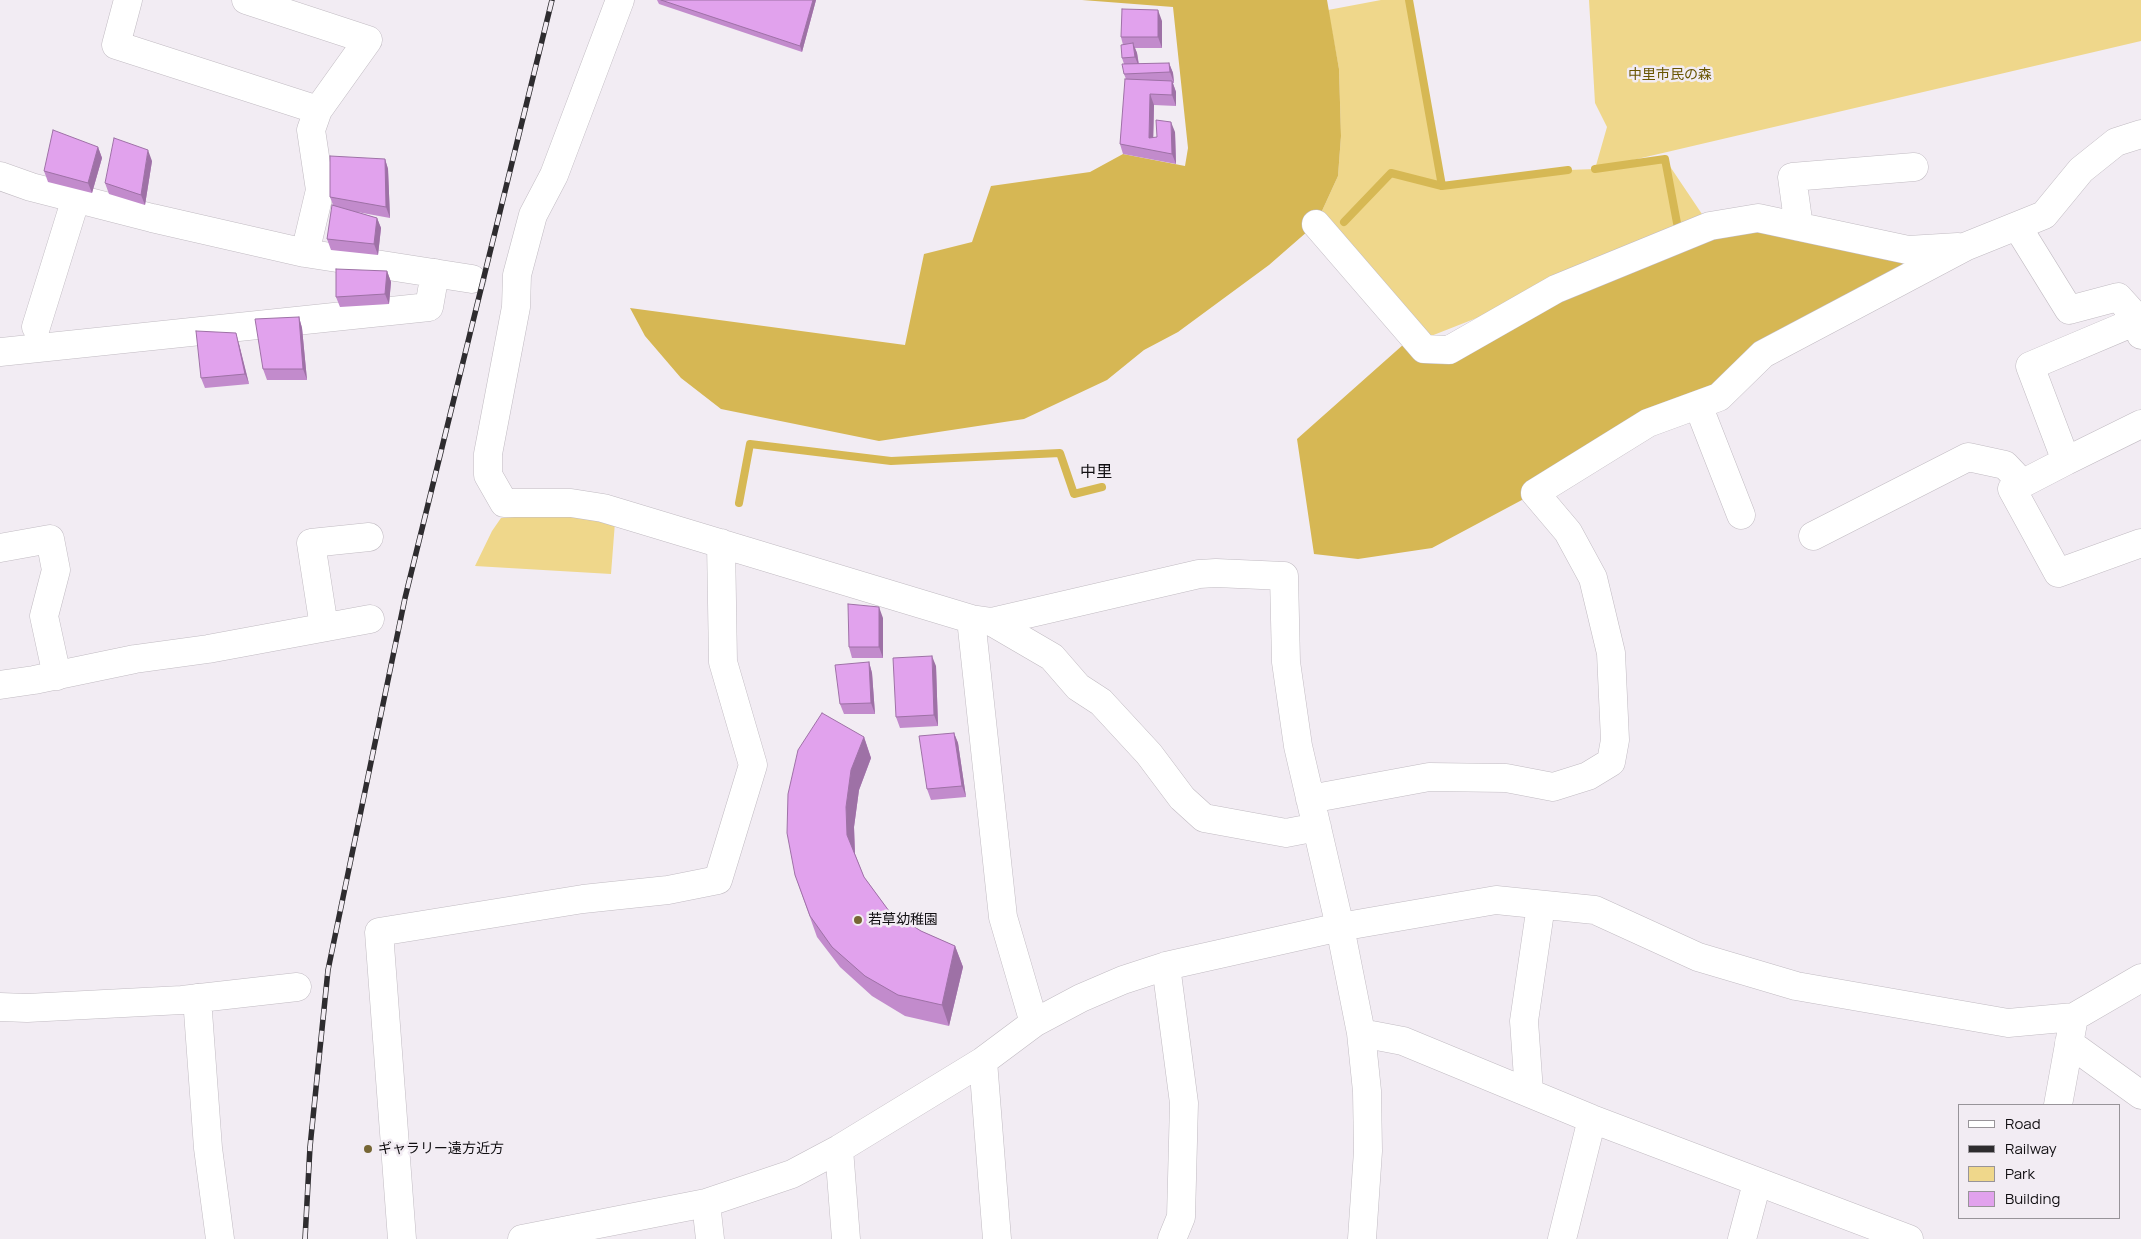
<!DOCTYPE html>
<html>
<head>
<meta charset="utf-8">
<style>
  body { margin:0 }
  #map { position:relative; width:2141px; height:1239px; overflow:hidden; background:#f2ecf3; font-family:Manrope,sans-serif }
  canvas { display:block }
  .legend { position:absolute; left:1958px; top:1104px; width:162px; height:115px; box-sizing:border-box; background:#f2ecf3; border:1px solid #989499; margin:0; padding:6px 9px; list-style:none; font-size:15px; color:#110f12 }
  .legend li { display:flex; align-items:center; gap:10px; height:25px }
  .legend b { width:25px; border:1px solid #989499 }
</style>
</head>
<body>
<div id="map">
<canvas width="2141" height="1239"></canvas>
<ul class="legend">
<li><b style="height:6px;background:#fff"></b>Road</li>
<li><b style="height:6px;background:#2e2c2f"></b>Railway</li>
<li><b style="height:14px;background:#efd78b"></b>Park</li>
<li><b style="height:14px;background:#e1a2ed"></b>Building</li>
</ul>
</div>
<script>
const c = document.querySelector('canvas').getContext('2d');
c.lineJoin = 'round';
function fillPath(path, color) { c.fillStyle = color; c.fill(path, 'evenodd'); }
const shape = rows => new Path2D(rows.map(r => 'M' + r).join(''));
function trace(path, color, width, dash) { c.strokeStyle = color; c.lineWidth = width; c.lineCap = dash ? 'butt' : 'round'; c.setLineDash(dash || []); c.stroke(path); }
function drawText(font, color, halo, rows, align = 'center') {
  c.font = font + ' Manrope,"Noto Sans JP",sans-serif'; c.lineWidth = 5; c.setLineDash([]); c.textBaseline = 'middle'; c.strokeStyle = halo; c.fillStyle = color; for (const [text, x, y, turn = 0] of rows) {
    c.save(); c.translate(x, y); c.rotate((+turn || 0) * Math.PI / 180); c.textAlign = isNaN(turn) ? turn : align; if (halo) c.strokeText(text, 0, 0); c.fillText(text, 0, 0); c.restore();
  }
}
fillPath(shape([
  [1381,0,1409,0,1443,186,1568,170,1595,169,1607,127,1595,103,1589,0,2141,0,2141,41,1603,167,1665,159,1710,226,1431,336,1316,224,1338,176,1341,136,1339,69,1328,10],
  [568,513,615,522,611,574,475,566,492,531,501,518]
]), '#efd78b');
fillPath(shape([
  [1082,0,1327,0,1339,69,1341,136,1338,176,1316,224,1269,265,1178,332,1144,350,1107,380,1024,419,879,441,721,409,681,378,645,336,630,308,905,345,924,254,972,242,991,186,1090,172,1123,154,1185,166,1188,148,1173,7],
  [1710,226,1967,246,1535,493,1432,548,1358,559,1314,554,1297,439,1413,336,1424,349]
]), '#d6b754');
trace(shape([
  [1409,0,1442,186],
  [1595,169,1665,159,1677,223],
  [1344,222,1391,173,1442,186,1568,170],
  [739,503,750,444,891,461,1060,453,1074,494,1102,487]
]), '#d6b854', 8);
const minor = shape([
  [128,0,116,45,318,110,368,40,246,0],
  [620,0,554,175,533,215,517,275,516,307,488,454,488,475,504,503,571,503,603,508,971,619,992,622,1052,657,1078,687,1101,702,1149,754,1182,798,1204,818,1286,833,1317,827],
  [0,176,31,187,152,218,305,253,472,279],
  [1316,224,1424,349,1449,350,1556,289,1710,226,1758,218,1908,250,1958,247],
  [2017,226,2069,310,2118,297,2139,320,2141,319],
  [1799,227,1792,177,1914,167],
  [305,253,320,190,311,130,318,110],
  [36,327,76,198],
  [2141,335,2139,320,2030,366,2066,461,2012,489,2058,573,2141,543],
  [0,352,429,307,435,273],
  [1698,405,1741,515],
  [2066,461,2141,424],
  [1813,536,1968,457,2005,465,2022,483],
  [0,548,50,539,56,570,44,616,57,676],
  [971,619,1003,917,1034,1023],
  [992,622,1199,574,1216,573,1284,576,1286,662,1298,746,1340,927,1361,1033,1367,1091,1368,1151,1362,1239],
  [324,627,311,543,369,537],
  [0,685,34,680,135,659,208,649,370,619],
  [1310,799,1429,777,1506,778,1553,787,1588,776,1611,762,1615,740,1611,653,1593,578,1568,532,1535,493,1648,423,1719,397,1763,354,1967,246,2044,215,2081,170,2116,142,2141,134],
  [1166,966,1184,1103,1181,1217,1172,1239],
  [197,998,208,1148,220,1239],
  [0,1007,27,1008,182,1000,297,987],
  [1361,1033,1403,1041,1592,1119,1909,1239],
  [2069,1043,2141,1095],
  [983,1061,997,1239],
  [1529,1092,1524,1021,1541,905],
  [2058,1105,2074,1017],
  [839,1149,846,1239],
  [706,1203,710,1239],
  [402,1239,379,932,583,899,668,890,718,880,753,765,723,662,721,543],
  [522,1239,706,1203,792,1174,839,1149,983,1061,1034,1023,1081,998,1123,980,1166,966,1340,927,1496,900,1595,910,1698,957,1796,986,2008,1023,2074,1017,2141,978],
  [1562,1239,1592,1119],
  [1742,1239,1757,1183]
]);
trace(minor, '#c1bbc2', 29);
trace(minor, '#fff', 28);
const rail = shape([
  [305,1239,310,1147,328,970,405,598,552,0]
]);
trace(rail, '#2e2c2f', 5.5);
trace(rail, '#f2ecf3', 4, [11]);
fillPath(shape([
  [657,0,816,0,802,52,659,4],
  [1162,21,1162,48,1135,48,1137,53,1139,64,1169,63,1173,73,1174,83,1173,83,1176,92,1176,106,1154,105,1153,138,1175,132,1176,164,1123,154,1120,144,1126,79,1124,74,1124,64,1122,58,1123,45,1121,37],
  [98,147,102,158,92,193,48,182,44,171],
  [385,159,388,169,390,218,357,212,377,218,381,228,378,255,331,250,327,239,333,205,330,197],
  [152,161,145,205,109,194,105,183],
  [387,271,391,282,389,304,340,307,336,297],
  [299,317,302,328,307,380,267,380,263,369],
  [239,344,249,384,205,388,201,378],
  [883,618,883,658,852,658,849,647],
  [869,662,872,673,875,714,844,714,840,704],
  [936,666,938,726,900,728,896,717],
  [954,733,958,743,966,797,931,800,927,789],
  [864,737,871,758,859,790,854,827,855,854,864,877,889,911,921,931,955,946,963,967,949,1026,905,1016,872,996,840,967,817,937,795,875]
]), '#c28bcc');
fillPath(shape([
  [813,0,816,0,802,52,800,46],
  [1158,10,1162,21,1162,48,1158,37],
  [1133,43,1137,53,1139,67,1135,57],
  [1169,63,1173,73,1174,83,1170,72],
  [1172,81,1176,92,1176,106,1172,95],
  [1150,94,1154,105,1153,149,1149,138],
  [1171,122,1175,132,1176,164,1172,154],
  [98,147,102,158,92,193,88,183],
  [148,150,152,161,145,205,141,195],
  [385,159,388,169,390,218,386,207],
  [377,218,381,228,378,255,374,244],
  [387,271,391,282,389,304,385,294],
  [299,317,302,328,307,380,303,369],
  [236,333,239,344,249,384,245,374],
  [879,607,883,618,883,658,879,647],
  [932,656,936,666,938,726,934,715],
  [869,662,872,673,875,714,871,703],
  [954,733,958,743,966,797,962,786],
  [864,737,871,758,859,790,854,827,855,856,847,835,846,807,851,770],
  [955,946,963,967,949,1026,942,1005]
]), '#9e71a6');
const building = shape([
  [661,0,813,0,800,46,661,0],
  [1122,9,1158,10,1158,37,1121,37,1122,9],
  [1133,43,1135,57,1122,58,1121,45,1133,43],
  [1169,63,1170,72,1124,74,1122,64,1169,63],
  [1125,79,1172,81,1172,95,1150,94,1149,138,1157,137,1156,120,1171,122,1172,154,1120,144,1125,79],
  [53,130,98,147,88,183,44,171,53,130],
  [114,138,148,150,141,195,105,183,114,138],
  [330,156,385,159,386,207,330,197,330,156],
  [332,205,377,218,374,244,327,239,332,205],
  [336,269,387,271,385,294,336,297,336,269],
  [299,317,303,369,263,369,255,319,299,317],
  [196,331,236,333,245,374,201,378,196,331],
  [848,604,879,607,879,647,849,647,848,604],
  [932,656,934,715,896,717,893,658,932,656],
  [869,662,871,703,840,704,835,665,869,662],
  [822,713,864,737,851,770,846,807,847,835,864,877,889,911,921,931,955,946,942,1005,898,995,865,976,832,947,810,916,795,875,787,833,788,794,798,750,822,713],
  [954,733,962,786,927,789,919,736,954,733]
]);
fillPath(building, '#e1a2ed');
trace(building, '#9e71a6', 1);
for (const [x, y, r, color] of [
  [858,920,5,"#766634"],
  [368,1149,5,"#766634"]
]) { const dot = new Path2D(); dot.arc(x, y, r, 0, 2 * Math.PI); c.fillStyle = color; c.fill(dot); trace(dot, '#f2ecf3', 2); }
drawText('14px', '#685401', '#f2ecf3', [
  ["中里市民の森",1670,75]
]);
drawText('14px', '#110f12', '#f2ecf3', [
  ["若草幼稚園",868,920],
  ["ギャラリー遠方近方",378,1149]
], 'left');
drawText('16px', '#110f12', '#f2ecf3', [
  ["中里",1096,473]
]);
</script>
</body>
</html>
